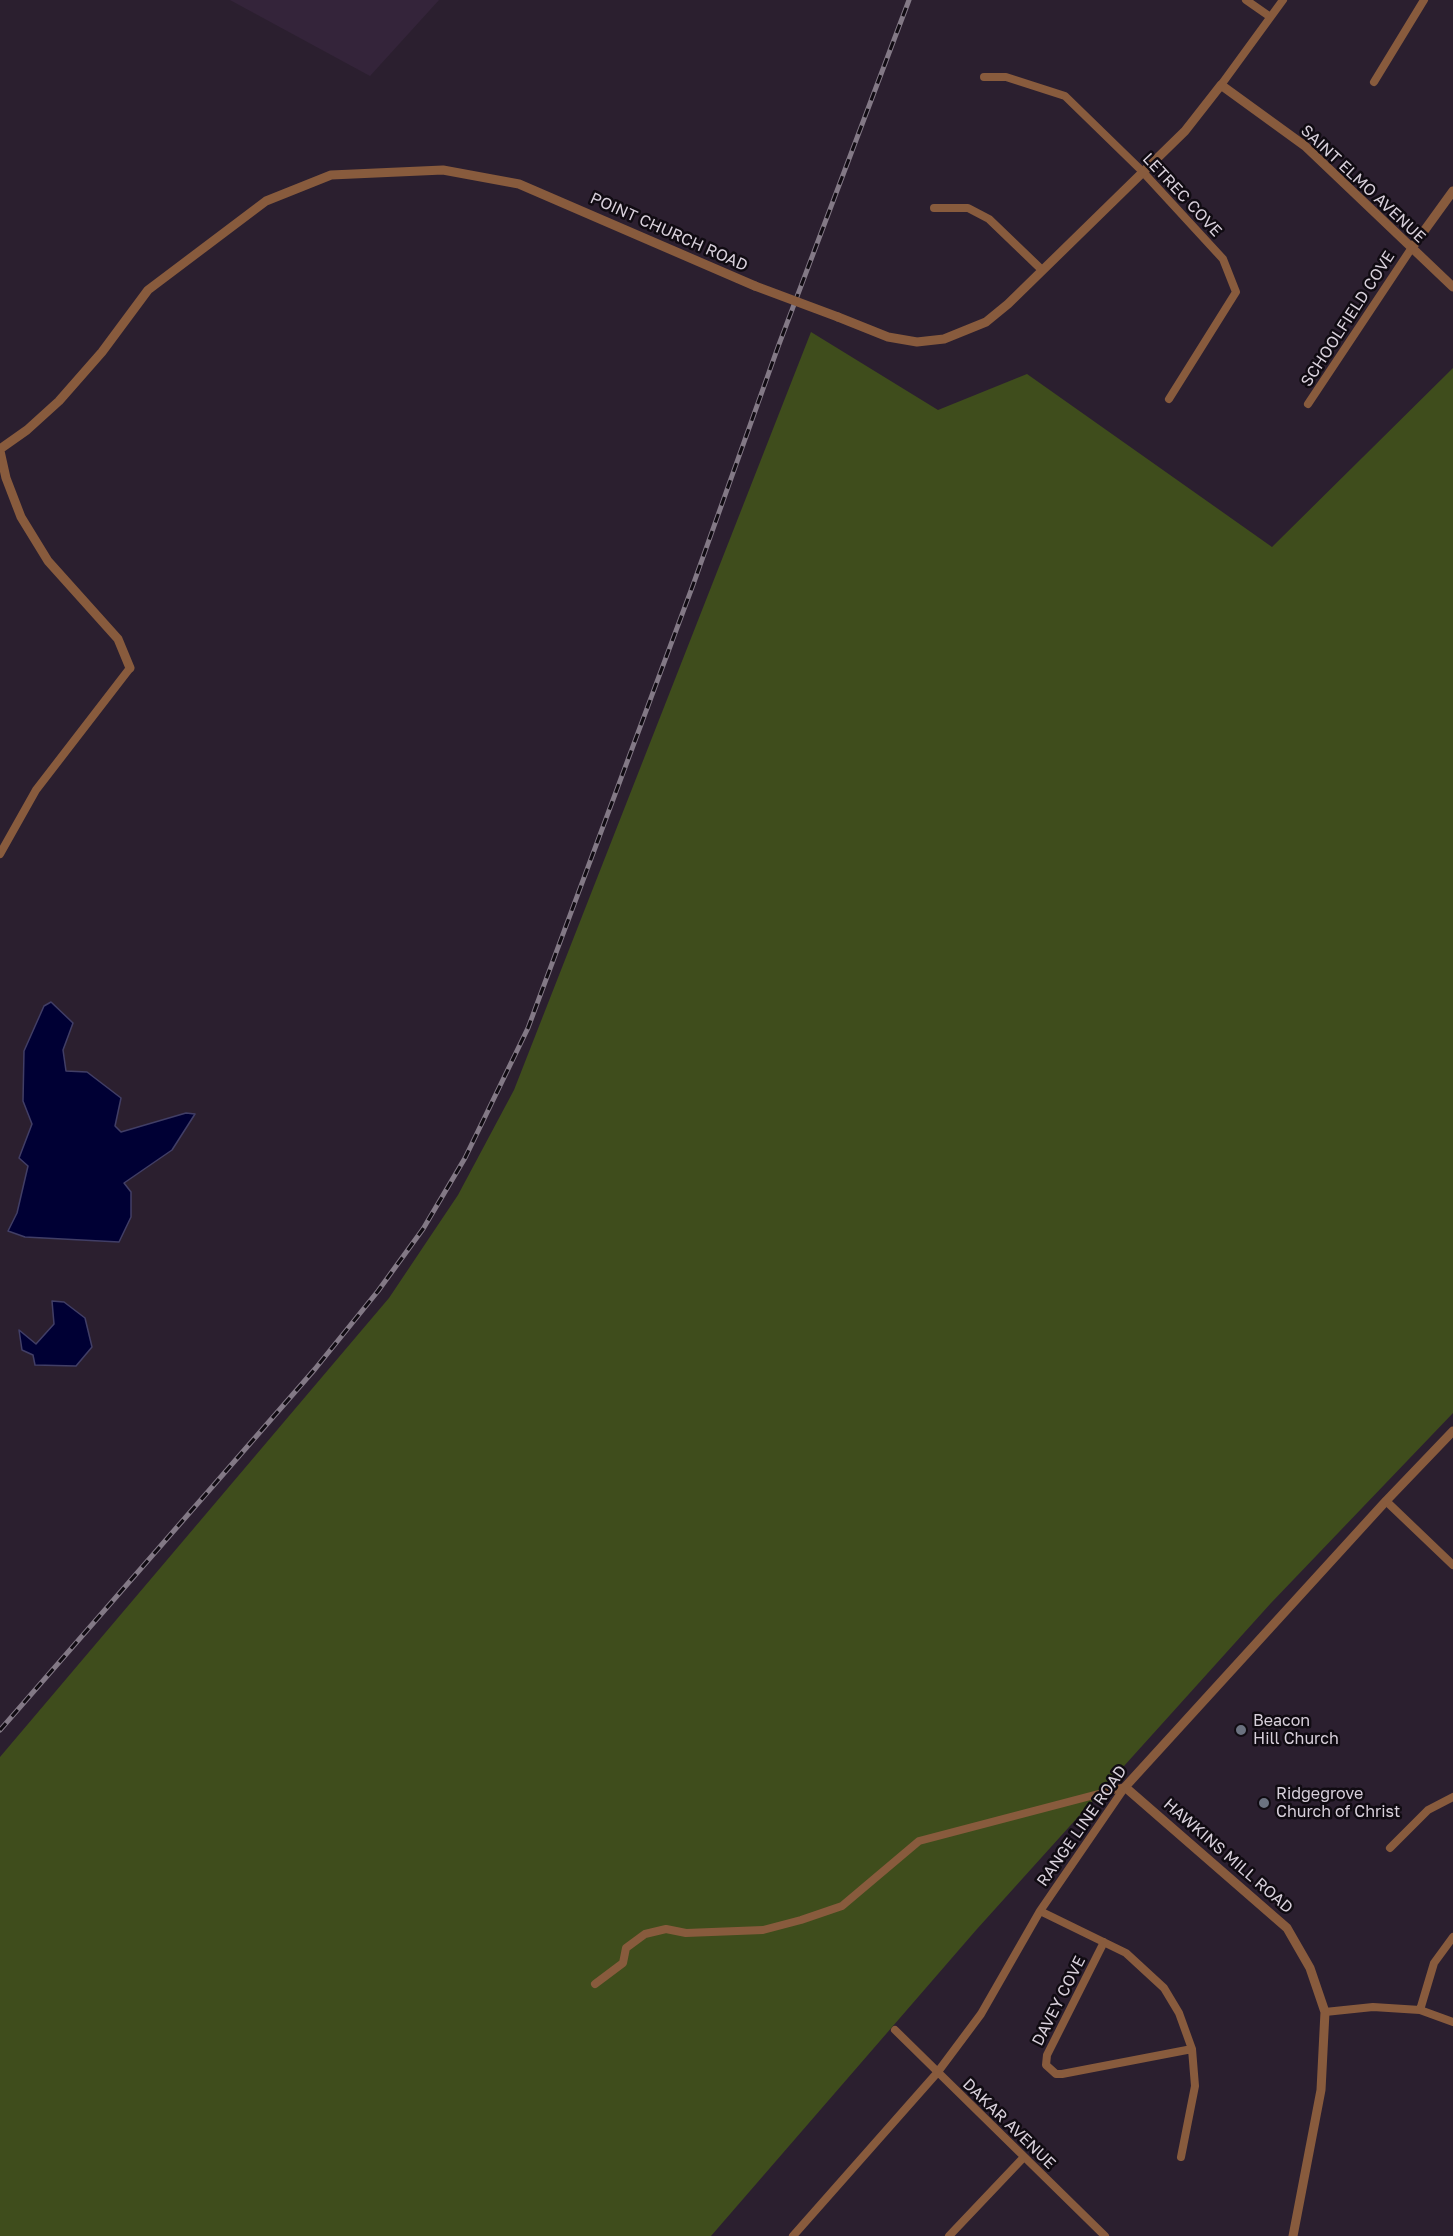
<!DOCTYPE html>
<html>
<head>
<meta charset="utf-8">
<style>
  body { margin:0 }
  canvas { display:block; background:#2b1f2f }
</style>
</head>
<body>
<canvas width="1453" height="2236"></canvas>
<script>
const c = document.querySelector('canvas').getContext('2d');
c.lineJoin = 'round';
function fillPath(path, color) { c.fillStyle = color; c.fill(path, 'evenodd'); }
const shape = rows => new Path2D(rows.map(r => 'M' + r).join(''));
function trace(path, color, width, dash) { c.strokeStyle = color; c.lineWidth = width; c.lineCap = dash ? 'butt' : 'round'; c.setLineDash(dash || []); c.stroke(path); }
function drawText(font, color, halo, rows, align = 'center') {
  c.font = font + ' "Golos Text",sans-serif'; c.lineWidth = 5; c.setLineDash([]); c.textBaseline = 'middle'; c.strokeStyle = halo; c.fillStyle = color; for (const [text, x, y, turn = 0] of rows) {
    c.save(); c.translate(x, y); c.rotate((+turn || 0) * Math.PI / 180); c.textAlign = isNaN(turn) ? turn : align; if (halo) c.strokeText(text, 0, 0); c.fillText(text, 0, 0); c.restore();
  }
}
fillPath(shape([
  [230,0,439,0,370,76]
]), '#34243a');
fillPath(shape([
  [811,332,938,410,1027,374,1272,547,1453,368,1453,1413,1271,1603,977,1929,711,2236,0,2236,0,1757,389,1298,458,1195,514,1090]
]), '#3f4d1c');
const water = shape([
  [51,1002,73,1023,63,1050,66,1071,87,1072,121,1098,115,1126,121,1132,186,1113,195,1114,172,1150,124,1183,131,1192,131,1217,119,1242,25,1237,8,1231,17,1213,28,1166,19,1158,32,1124,23,1101,24,1051,44,1006,51,1002],
  [52,1301,64,1302,85,1318,92,1347,76,1366,35,1365,33,1355,22,1350,19,1330,36,1344,54,1324,52,1301]
]);
fillPath(water, '#000034');
trace(water, '#413e66', 1.5);
trace(shape([
  [1246,0,1269,16],
  [984,77,1006,77,1065,96,1142,171,1223,259,1236,292,1169,399],
  [1374,82,1424,0],
  [1221,85,1283,0],
  [934,208,968,208,989,219,1042,270],
  [1308,404,1411,249],
  [0,854,36,790,130,668],
  [1386,1501,1453,1565],
  [1390,1848,1428,1810,1453,1797],
  [1040,1911,1126,1953,1164,1988,1179,2013,1192,2049,1195,2086,1181,2157],
  [1104,1942,1047,2055,1046,2065,1056,2074,1062,2074,1192,2049],
  [595,1984,623,1963,626,1948,645,1934,666,1929,686,1933,763,1930,801,1920,842,1906,919,1841,1125,1787],
  [1420,2010,1434,1963,1453,1937],
  [1325,2012,1373,2007,1420,2010,1453,2022],
  [895,2030,1105,2236],
  [793,2236,937,2073,981,2014,1040,1911,1125,1787],
  [949,2236,1024,2157]
]), '#885b3d', 8);
trace(shape([
  [1411,249,1453,191],
  [838,317,888,337,917,342,944,339,986,322,1008,304,1185,131,1221,85,1305,146,1453,287],
  [0,449,27,430,59,401,102,352,148,290,266,201,331,175,443,170,519,184,755,286],
  [0,451,6,478,21,517,48,561,118,639,130,668],
  [1293,2236,1321,2090,1325,2012,1310,1968,1287,1928,1125,1787,1386,1501,1453,1431]
]), '#885b3d', 9);
const rail = shape([
  [0,1730,315,1369,378,1291,423,1229,465,1158,528,1028,693,585,778,347,909,0]
]);
trace(rail, '#837986', 5);
trace(rail, '#100b12', 3, [9]);
trace(shape([
  [755,286,838,317]
]), '#885b3d', 9);
for (const [x, y, r, color] of [
  [1241,1730,6,"#6b7280"],
  [1264,1803,6,"#6b7280"]
]) { const dot = new Path2D(); dot.arc(x, y, r, 0, 2 * Math.PI); c.fillStyle = color; c.fill(dot); trace(dot, '#100b12', 2); }
drawText('16px', '#d8d0db', '#100b12', [
  ["SAINT ELMO AVENUE",1363,184,43],
  ["LETREC COVE",1182,195,47],
  ["POINT CHURCH ROAD",669,232,24],
  ["SCHOOLFIELD COVE",1348,319,-57],
  ["RANGE LINE ROAD",1082,1826,-55],
  ["HAWKINS MILL ROAD",1228,1856,41],
  ["DAVEY COVE",1059,2001,-63],
  ["DAKAR AVENUE",1009,2124,44]
]);
drawText('16px', '#d8d0db', '#100b12', [
  ["Beacon",1253,1721],
  ["Hill Church",1253,1739],
  ["Ridgegrove",1276,1794],
  ["Church of Christ",1276,1812]
], 'left');
</script>
</body>
</html>
